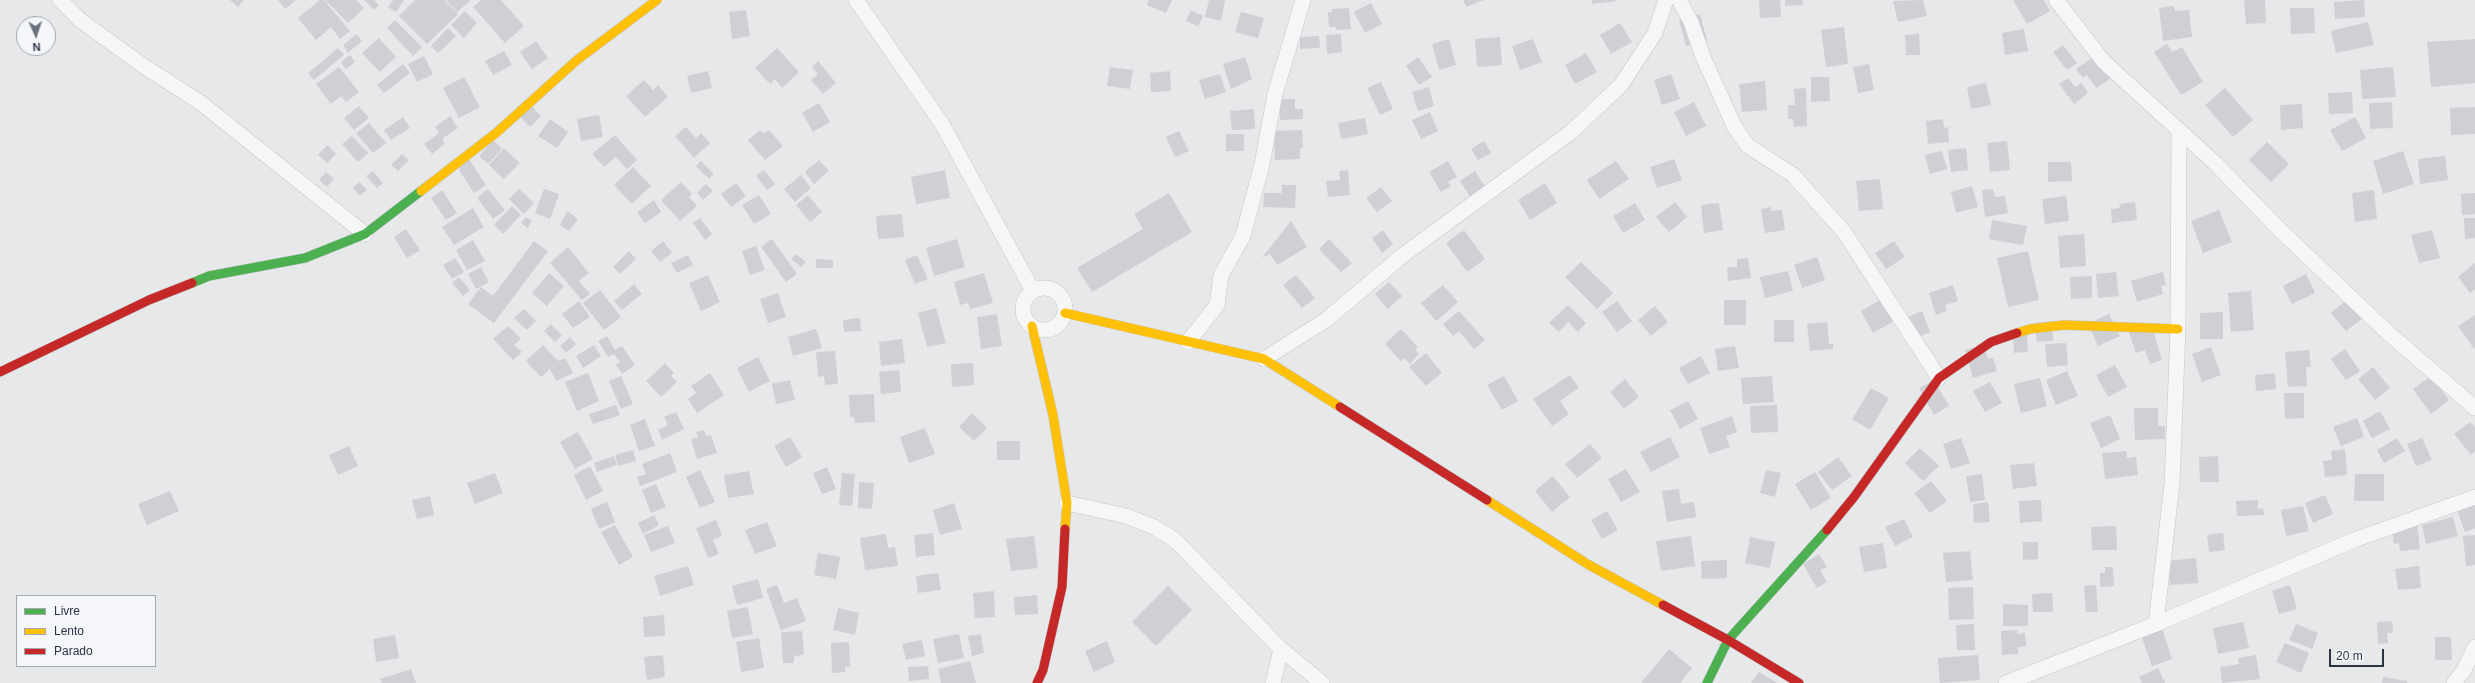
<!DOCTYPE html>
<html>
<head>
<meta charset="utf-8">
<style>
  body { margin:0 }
  #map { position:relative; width:2475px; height:683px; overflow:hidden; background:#e6e8ea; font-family:Arial,sans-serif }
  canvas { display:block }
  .legend { position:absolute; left:16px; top:595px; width:140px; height:72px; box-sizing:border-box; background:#f4f6f9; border:1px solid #a4a8b1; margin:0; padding:5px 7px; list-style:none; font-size:12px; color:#2b3445 }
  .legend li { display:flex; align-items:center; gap:8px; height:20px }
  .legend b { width:20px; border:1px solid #a4a8b1 }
  .north { position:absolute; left:16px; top:16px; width:40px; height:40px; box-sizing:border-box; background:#f4f6f9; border:1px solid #a4a8b1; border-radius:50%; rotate:177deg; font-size:11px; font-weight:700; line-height:16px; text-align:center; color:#2b3445 }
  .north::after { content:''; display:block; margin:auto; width:14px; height:18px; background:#6c737f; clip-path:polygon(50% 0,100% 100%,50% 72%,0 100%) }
  .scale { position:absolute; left:2329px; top:649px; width:55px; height:18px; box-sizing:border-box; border:2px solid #2b3445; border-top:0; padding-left:5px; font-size:12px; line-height:14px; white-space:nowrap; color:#2b3445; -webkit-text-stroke:3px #f4f6f9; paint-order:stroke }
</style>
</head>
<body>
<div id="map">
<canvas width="2475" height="683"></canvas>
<ul class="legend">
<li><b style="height:5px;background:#4caf50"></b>Livre</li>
<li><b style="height:5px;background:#ffc107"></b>Lento</li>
<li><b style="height:5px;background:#c62828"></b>Parado</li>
</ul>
<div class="north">N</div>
<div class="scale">20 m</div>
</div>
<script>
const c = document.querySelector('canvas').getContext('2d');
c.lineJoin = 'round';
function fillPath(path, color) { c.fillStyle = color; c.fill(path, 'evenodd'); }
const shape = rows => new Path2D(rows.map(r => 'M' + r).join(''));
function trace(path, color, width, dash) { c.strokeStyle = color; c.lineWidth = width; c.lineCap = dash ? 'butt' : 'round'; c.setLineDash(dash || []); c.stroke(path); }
fillPath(shape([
  [230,0,244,0,238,7],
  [278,0,296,0,285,9],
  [320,0,324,0,350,31,340,39,331,27,316,40,298,18],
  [325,0,356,0,364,8,348,23],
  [364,0,374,0,379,5,374,10],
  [393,0,404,0,396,12,388,7],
  [415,0,444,0,458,14,427,44,399,16],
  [446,0,471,0,457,12],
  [481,0,501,0,524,26,505,43,473,7],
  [1149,0,1172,0,1166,13,1147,5],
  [1209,0,1225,0,1221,21,1205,17],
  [1463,0,1484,0,1466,7],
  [1592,0,1617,0,1617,1,1592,4],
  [1759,0,1780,0,1781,17,1760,18],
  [1785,0,1802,0,1803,5,1785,6],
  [1923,0,1927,16,1898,22,1893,1],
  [2013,0,2044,0,2050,11,2027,24],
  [2244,0,2265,0,2266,23,2246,24],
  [2364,0,2365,17,2335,19,2334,2],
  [1371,3,1382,24,1365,33,1354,12],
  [2174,6,2175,11,2189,10,2192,37,2163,41,2159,8],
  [1349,8,1351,29,1336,30,1336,27,1329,27,1328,12,1332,12,1332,9],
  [2290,8,2314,8,2315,33,2291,34],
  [746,10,750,36,732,39,729,12],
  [1191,10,1203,16,1198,26,1186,21],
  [465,11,477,23,464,38,451,25],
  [1241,12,1264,18,1258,38,1235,32],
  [1700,14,1707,40,1686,46,1679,20],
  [395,20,422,47,413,56,387,28],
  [2368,22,2374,45,2336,53,2331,31],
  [1620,23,1632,42,1611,54,1600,35],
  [1844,27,1848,64,1826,67,1821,30],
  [448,28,456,36,438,53,431,46],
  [2024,29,2028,51,2005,55,2002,33],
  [357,34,362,41,348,53,343,45],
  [1341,34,1342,52,1327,54,1326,35],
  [1919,34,1920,55,1906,55,1905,35],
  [1319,36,1320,48,1300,49,1300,37],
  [1500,37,1502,65,1477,67,1475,39],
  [379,38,396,57,380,72,362,53],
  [1449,39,1456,65,1439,70,1432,44],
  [1533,39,1542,62,1520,70,1512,46],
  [2475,39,2475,83,2431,87,2427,42],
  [536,41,548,58,532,69,520,52],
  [2167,44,2172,52,2182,47,2203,82,2181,95,2154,52],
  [2063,45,2077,63,2067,70,2053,52],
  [338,48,344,55,314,80,308,73],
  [777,48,799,72,782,88,775,79,770,84,755,68],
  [504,51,512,65,493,75,485,61],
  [1586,53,1597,72,1575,84,1565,65],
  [350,55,355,62,346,69,341,62],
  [424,56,433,74,417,82,408,64],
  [2095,56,2111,78,2096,88,2087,75,2083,78,2076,69],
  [1245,57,1252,79,1231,89,1223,64],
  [1418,57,1432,77,1419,85,1406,66],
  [818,61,836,83,823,94,811,80,818,74,812,67],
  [403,64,410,73,384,93,377,85],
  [1869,64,1874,90,1858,93,1853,67],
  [339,67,359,92,346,102,341,96,331,104,316,84],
  [1110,67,1133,70,1130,89,1107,86],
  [2393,67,2396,97,2362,99,2360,70],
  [708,71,712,88,691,93,687,76],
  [1170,71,1171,91,1151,92,1150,73],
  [1220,74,1226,92,1205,99,1199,80],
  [1671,74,1680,99,1662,105,1654,80],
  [464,77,480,107,459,118,443,88],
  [1811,77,1829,77,1830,101,1811,102],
  [2068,78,2075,87,2081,83,2088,93,2074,104,2059,84],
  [644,80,653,90,658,85,668,97,645,117,626,96],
  [1765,81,1767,110,1742,112,1739,84],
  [1381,82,1393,109,1380,115,1367,88],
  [1986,83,1991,105,1971,109,1967,87],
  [1429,87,1434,106,1418,111,1412,92],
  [1806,88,1807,126,1794,127,1793,119,1788,119,1788,105,1795,105,1794,89],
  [2225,88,2253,120,2233,137,2205,105],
  [2352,92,2353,113,2329,114,2328,93],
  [1280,99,1295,99,1295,109,1303,109,1303,119,1280,120],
  [528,102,541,116,530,127,516,112],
  [1694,102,1706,126,1686,136,1674,112],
  [2392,102,2393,128,2370,129,2369,103],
  [819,103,830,122,813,132,802,113],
  [2302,104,2303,128,2281,130,2280,105],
  [359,106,369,118,354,130,344,118],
  [2475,107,2475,134,2451,135,2450,108],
  [1254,109,1255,129,1232,130,1230,111],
  [1430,112,1438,131,1421,139,1412,120],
  [599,115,603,137,581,141,577,119],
  [450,116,458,128,442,139,445,144,432,154,424,144,439,133,435,127],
  [403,117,410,128,391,140,384,130],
  [2355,117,2366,138,2342,151,2330,130],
  [1365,118,1368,134,1341,139,1338,123],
  [550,119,568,132,557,148,538,136],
  [1943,119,1944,128,1948,127,1949,142,1928,144,1926,121],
  [369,123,386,143,373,153,356,133],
  [686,127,696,138,701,133,710,143,694,158,675,136],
  [760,130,764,134,769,130,783,146,765,160,748,140],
  [1302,130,1303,148,1300,149,1300,159,1275,160,1274,131],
  [1179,131,1189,151,1175,157,1166,137],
  [1226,134,1244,134,1244,151,1226,151],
  [615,135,637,160,627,169,616,157,604,167,592,154],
  [352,136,368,153,358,162,342,144],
  [493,140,502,149,488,164,479,156],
  [1484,141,1491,153,1478,160,1471,149],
  [2007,141,2010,170,1990,172,1987,143],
  [2267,142,2289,164,2271,182,2249,160],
  [327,145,336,154,327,163,318,155],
  [504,148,520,163,504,179,489,165],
  [1966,148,1968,170,1951,172,1948,150],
  [1942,151,1947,169,1930,174,1925,155],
  [2403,151,2414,184,2383,194,2373,161],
  [465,153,486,185,474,193,459,170],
  [402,154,409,160,398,171,391,165],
  [2445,156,2448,180,2420,184,2418,159],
  [1674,159,1682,180,1657,188,1650,167],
  [819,160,829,171,814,184,805,172],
  [701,161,714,174,709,179,696,166],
  [1448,161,1457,177,1448,182,1451,186,1441,192,1429,172],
  [1616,161,1629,179,1599,199,1587,180],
  [2048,162,2071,162,2072,181,2048,182],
  [633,167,651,186,632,204,614,185],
  [764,170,775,184,767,190,756,176],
  [945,170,950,198,916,204,911,177],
  [1348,170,1350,195,1328,197,1326,181,1340,180,1339,171],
  [373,171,383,183,377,188,366,176],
  [1475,171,1486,188,1471,198,1460,181],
  [326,172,334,179,327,187,319,180],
  [801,175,811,188,795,202,784,189],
  [1880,179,1883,209,1859,211,1856,181],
  [359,182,367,190,360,196,353,188],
  [681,182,692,194,689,197,697,206,680,221,661,200],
  [736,183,746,196,731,207,721,194],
  [1545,183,1557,203,1530,220,1518,200],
  [706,184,713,191,703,200,697,193],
  [1282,185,1296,185,1295,208,1263,207,1264,193,1282,193],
  [1972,186,1978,207,1956,213,1951,192],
  [1381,187,1392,201,1377,212,1366,198],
  [488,189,505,210,493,219,477,198],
  [519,189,534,203,524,214,509,199],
  [544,189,559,194,550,219,535,213],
  [1993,189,1995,197,2005,196,2008,213,1985,217,1982,190],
  [442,190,457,213,446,220,431,198],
  [2374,190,2377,219,2355,222,2352,193],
  [1169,193,1192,232,1092,292,1077,268,1143,229,1134,214],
  [2475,193,2475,214,2462,215,2461,194],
  [759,195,771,214,754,224,742,205],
  [808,195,822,212,810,222,796,205],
  [2066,196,2069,221,2045,224,2042,199],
  [654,200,661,212,645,223,637,212],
  [1675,202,1687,217,1669,232,1656,217],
  [2135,202,2137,220,2112,223,2111,209,2120,208,2119,204],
  [1635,203,1645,220,1623,233,1613,216],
  [1719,203,1723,230,1704,233,1701,205],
  [512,206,521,215,503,234,494,225],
  [1771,207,1771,211,1782,210,1785,230,1765,233,1761,209],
  [473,208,484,227,454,245,442,227],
  [2219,210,2232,242,2203,253,2191,221],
  [567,211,578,219,569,231,560,225],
  [902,214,904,237,878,239,876,216],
  [526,217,532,221,528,228,521,223],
  [700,218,712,234,705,240,693,223],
  [2464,218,2475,218,2475,238,2465,239],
  [1992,220,2027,226,2023,245,1989,239],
  [1291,221,1307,247,1277,265,1270,254,1262,258],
  [406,229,420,250,407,258,394,237],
  [1383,230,1393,244,1382,253,1372,238],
  [1464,230,1485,259,1467,272,1446,243],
  [2432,230,2440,258,2419,263,2411,235],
  [2084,234,2086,266,2060,268,2058,236],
  [772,239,797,274,786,282,761,247],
  [957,239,965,267,934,276,926,248],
  [1329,239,1352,263,1341,272,1319,249],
  [473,240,485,261,467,270,456,250],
  [534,241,548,251,494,323,468,304,481,287,493,296],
  [663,241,672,253,660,262,651,251],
  [1894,241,1905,257,1886,269,1875,253],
  [756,246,765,270,750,275,742,251],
  [568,247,589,273,579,281,590,294,582,300,550,263],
  [629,251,636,259,620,274,613,267],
  [2028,251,2039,300,2008,307,1997,258],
  [796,254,806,262,801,267,791,259],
  [688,255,693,265,677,273,671,263],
  [917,255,928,279,915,284,905,260],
  [1817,257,1825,280,1802,288,1794,265],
  [455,258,464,272,452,279,443,265],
  [1748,258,1751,278,1728,281,1727,267,1737,267,1737,259],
  [816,259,833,260,833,268,816,268],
  [1581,262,1613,293,1597,309,1565,277],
  [2475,263,2475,289,2470,293,2458,277],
  [481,267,489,282,476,289,468,274],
  [1788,271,1793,291,1765,298,1760,277],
  [2116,272,2119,296,2098,298,2096,274],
  [2163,272,2166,285,2161,286,2163,294,2137,302,2131,281],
  [549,273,564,286,547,306,532,293],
  [984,273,993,303,970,309,968,303,960,305,954,282],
  [2306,274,2315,293,2292,304,2283,286],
  [708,275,720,302,701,311,689,283],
  [1296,275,1315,298,1302,308,1283,285],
  [2092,276,2092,298,2071,299,2070,277],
  [459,277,470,290,463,296,452,283],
  [1389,282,1402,296,1388,309,1375,294],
  [634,284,642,294,622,310,614,301],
  [1443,285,1458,302,1436,321,1421,303],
  [1953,285,1958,301,1945,305,1947,311,1936,315,1929,293],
  [600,290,621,317,604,330,583,303],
  [2251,291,2254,330,2231,332,2228,293],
  [778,293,786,317,768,323,760,299],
  [1882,299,1894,321,1873,333,1861,311],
  [2348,299,2363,318,2346,331,2331,313],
  [1724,300,1746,300,1746,325,1724,325],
  [579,301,590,317,573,328,562,314],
  [1617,301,1632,321,1617,332,1602,312],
  [1568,305,1586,323,1578,332,1568,322,1559,332,1549,323],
  [1655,306,1668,322,1651,336,1638,320],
  [936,308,946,343,927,347,918,313],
  [524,309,536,321,527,330,514,318],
  [1459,311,1485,340,1474,349,1459,331,1453,336,1443,324],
  [1922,311,1930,332,1916,338,1908,317],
  [2223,312,2223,339,2200,339,2200,313],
  [997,314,1002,346,981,349,977,317],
  [2109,314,2120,336,2098,346,2088,324],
  [2475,315,2475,348,2474,349,2458,326],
  [860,318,861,331,844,332,843,320],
  [1774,320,1794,320,1794,342,1774,342],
  [2052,321,2053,341,2037,342,2035,323],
  [1827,322,1829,344,1833,344,1833,349,1810,351,1807,324],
  [2151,323,2162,360,2150,364,2145,350,2136,353,2128,330],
  [551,324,562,335,555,342,544,331],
  [508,326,521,339,514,345,522,352,513,360,493,339],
  [816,329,822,348,793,356,788,337],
  [1401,329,1418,347,1415,350,1419,354,1410,364,1404,358,1401,361,1385,344],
  [2027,334,2028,352,2014,353,2013,335],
  [607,336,615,350,622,346,635,365,622,374,616,365,620,362,614,354,608,357,598,341],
  [570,337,576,344,566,353,560,346],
  [902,339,905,363,881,366,879,342],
  [2066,343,2068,365,2047,367,2045,344],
  [543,345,558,361,565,358,573,373,556,381,550,369,541,377,526,361],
  [594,345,601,356,583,368,576,356],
  [1984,345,1988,359,1993,357,1997,371,1973,378,1965,350],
  [1735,346,1739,368,1718,371,1715,349],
  [2211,347,2221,375,2202,382,2192,354],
  [2345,349,2360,371,2346,380,2331,359],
  [2309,350,2311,367,2306,367,2307,386,2288,387,2285,352],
  [835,351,838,384,825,385,824,376,818,377,816,352],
  [1426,353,1442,373,1426,386,1409,367],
  [1701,356,1710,373,1688,384,1679,368],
  [758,357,770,381,749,392,737,368],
  [665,363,674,373,671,376,677,382,661,397,646,381],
  [973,363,974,385,952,387,951,364],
  [2115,365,2127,387,2108,397,2096,375],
  [2373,367,2390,388,2375,400,2358,379],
  [899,370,901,392,881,394,879,372],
  [2067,371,2078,396,2056,405,2046,380],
  [588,373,599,401,577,411,565,382],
  [710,373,724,395,697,413,688,399,696,393,691,386],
  [2275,373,2276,389,2256,391,2255,375],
  [1570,375,1579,388,1560,401,1569,414,1552,426,1533,399],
  [621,376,633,404,621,409,609,381],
  [1504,376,1518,401,1502,410,1487,385],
  [1772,376,1774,402,1743,404,1741,378],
  [2431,376,2449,400,2431,414,2413,389],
  [2040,378,2047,406,2021,413,2014,384],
  [1625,379,1639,397,1624,409,1610,392],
  [790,380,795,400,776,404,772,384],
  [1934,380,1949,406,1934,415,1919,388],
  [1990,382,2002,403,1985,412,1973,391],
  [1871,388,1889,398,1870,430,1852,419],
  [2284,393,2304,393,2304,418,2285,419],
  [874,394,875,422,855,423,854,417,850,417,849,395],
  [1688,401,1698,419,1680,429,1670,410],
  [616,405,620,415,593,424,589,414],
  [1777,405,1778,432,1751,433,1750,406],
  [2134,408,2158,408,2158,426,2165,426,2165,439,2135,440],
  [2380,411,2390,429,2372,438,2363,421],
  [676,412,684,429,662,440,658,430,668,425,664,417],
  [972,413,987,428,974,441,959,427],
  [2110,415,2120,439,2101,448,2090,423],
  [1732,416,1737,432,1726,436,1730,447,1709,454,1700,428],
  [2357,418,2364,437,2341,446,2333,427],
  [645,419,655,446,639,451,630,425],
  [2470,422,2475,427,2475,451,2471,455,2454,434],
  [925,428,935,454,909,463,900,437],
  [704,430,706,436,711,435,717,453,697,459,691,439,698,437,696,432],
  [578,432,593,459,575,469,560,442],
  [790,437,802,457,786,467,774,446],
  [1670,437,1680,457,1651,472,1640,452],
  [1961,438,1970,463,1951,469,1943,444],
  [2397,438,2405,451,2384,463,2377,450],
  [2422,438,2432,460,2416,466,2407,444],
  [997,441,1020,441,1020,460,997,460],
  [1590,444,1602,458,1577,478,1565,464],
  [349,446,358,466,338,475,329,455],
  [1920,448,1939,466,1923,481,1905,463],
  [2345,449,2347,475,2325,477,2323,461,2332,460,2331,451],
  [633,450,636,461,618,466,615,455],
  [2126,451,2127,458,2136,457,2138,475,2105,479,2102,453],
  [670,453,677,472,640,486,637,477,646,474,642,464],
  [614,456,617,465,597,472,594,463],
  [2218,456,2219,482,2200,482,2199,457],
  [1838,457,1852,476,1832,490,1818,472],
  [2034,463,2037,486,2013,489,2010,465],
  [590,466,603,491,586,500,574,475],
  [827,467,836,489,822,494,813,473],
  [1626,469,1640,492,1621,502,1608,479],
  [700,470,715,502,700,508,686,477],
  [1766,470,1781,473,1775,497,1760,493],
  [749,471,754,494,728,498,724,475],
  [1815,472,1831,498,1811,510,1795,484],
  [495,473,503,493,475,504,467,483],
  [842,473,855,474,852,506,839,505],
  [1982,474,1985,500,1970,502,1966,476],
  [2355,474,2384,474,2384,501,2354,501],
  [1553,476,1570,497,1552,512,1535,491],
  [1931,481,1947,501,1930,513,1914,493],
  [859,482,874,483,872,509,858,508],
  [656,484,666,507,651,513,642,490],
  [1679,489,1681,504,1694,502,1696,517,1667,522,1662,491],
  [170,491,179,511,147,525,138,504],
  [2325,495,2333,514,2313,523,2305,503],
  [430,496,434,515,417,519,412,500],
  [2041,500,2042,521,2020,523,2019,501],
  [2258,500,2258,509,2263,508,2264,515,2237,516,2236,501],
  [2475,500,2475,528,2465,532,2456,507],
  [607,502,615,522,599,529,591,509],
  [1988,502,1990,522,1974,523,1973,504],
  [954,503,962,529,940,535,933,510],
  [2303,506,2309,531,2286,536,2281,510],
  [1607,511,1618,530,1602,539,1591,520],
  [654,515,659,525,643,534,638,523],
  [2453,517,2458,536,2426,544,2422,525],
  [1904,519,1913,537,1895,546,1885,527],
  [716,520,722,536,713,540,719,554,708,558,696,528],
  [767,522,777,546,755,554,745,530],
  [2417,524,2420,549,2400,551,2399,543,2394,544,2391,527],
  [615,525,633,557,619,565,601,532],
  [668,526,675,543,651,552,644,535],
  [2116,526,2117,550,2092,550,2091,527],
  [933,533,935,555,916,557,914,535],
  [2223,533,2225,550,2209,552,2207,535],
  [886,534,888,548,895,547,898,566,865,570,860,538],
  [2475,535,2475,565,2466,566,2463,536],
  [1034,536,1038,568,1011,571,1006,539],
  [1691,536,1695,566,1661,571,1656,541],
  [1750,537,1775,542,1770,568,1745,563],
  [2023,542,2038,542,2038,559,2023,560],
  [1883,543,1887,568,1864,572,1859,547],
  [1970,551,1973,580,1946,582,1943,553],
  [818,553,840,557,836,579,814,575],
  [1819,554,1827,567,1820,570,1827,582,1817,588,1803,564],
  [2196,558,2198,583,2170,585,2168,561],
  [1727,560,1727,578,1702,579,1701,561],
  [688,566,694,585,660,596,654,576],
  [2419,566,2421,588,2398,590,2395,569],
  [2105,567,2113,567,2114,586,2100,587,2100,573,2105,573],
  [938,573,941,590,918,593,916,576],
  [758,579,763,598,737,605,732,586],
  [777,585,784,603,797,598,806,621,781,630,766,589],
  [2096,585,2098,612,2086,612,2084,586],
  [2290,585,2297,609,2279,614,2272,591],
  [1168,586,1192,610,1156,646,1132,622],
  [1973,587,1974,619,1949,620,1948,588],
  [994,591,995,617,975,618,973,593],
  [2052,593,2053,612,2033,612,2032,594],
  [1037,595,1038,614,1015,615,1014,597],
  [2003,604,2028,605,2028,626,2003,626],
  [748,607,753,634,732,638,727,611],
  [838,608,859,613,855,635,833,630],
  [664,615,665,636,644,637,643,617],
  [2159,619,2172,659,2152,666,2138,627],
  [2392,621,2393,633,2387,633,2388,643,2378,644,2377,622],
  [2243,622,2249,648,2218,654,2213,628],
  [1974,624,1975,650,1957,650,1956,625],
  [2296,624,2318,633,2312,649,2289,640],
  [2017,630,2017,634,2025,633,2026,646,2018,647,2018,654,2002,655,2001,631],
  [802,631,804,655,794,656,794,663,783,663,781,632],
  [959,634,964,658,938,663,933,639],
  [981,634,984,653,972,656,968,636],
  [395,635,399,658,376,662,373,639],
  [2435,637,2451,637,2452,660,2435,660],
  [759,638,764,668,741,672,736,642],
  [922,640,925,656,906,660,902,644],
  [1107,641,1115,662,1094,672,1085,651],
  [849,642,850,667,845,667,845,672,832,673,831,643],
  [2285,643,2309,653,2301,673,2276,662],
  [1669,649,1692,668,1680,683,1641,683],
  [663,655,665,677,647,680,644,657],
  [1978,655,1980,680,1940,683,1938,658],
  [2256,655,2260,679,2222,683,2220,667,2239,664,2238,658],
  [970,661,976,683,941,683,938,669],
  [928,666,929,679,909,681,908,667],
  [2158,668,2165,683,2142,683,2139,677],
  [411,669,416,683,382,683,380,679],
  [1759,672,1777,683,1751,683],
  [2383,677,2408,681,2407,683,2382,683]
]), '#ced0d3');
const street = shape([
  [60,0,80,20,142,65,201,103,365,234],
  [856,0,942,124,1033,291],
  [1679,0,1691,22,1703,57,1735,128,1748,146,1793,175,1844,232,1939,378],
  [2056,0,2104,62,2215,163,2280,230,2386,331,2475,408],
  '1023 309a21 21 0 1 1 42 0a21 21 0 1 1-42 0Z',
  [1188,342,1217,305,1221,275,1243,236,1262,164,1275,94,1303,0],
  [1264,359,1326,320,1403,255,1571,132,1621,85,1655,33,1666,0],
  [1067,503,1126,516,1154,527,1175,540,1281,649,1322,683],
  [2156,624,2172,484,2178,329,2179,132],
  [1273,683,1281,649],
  [2006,683,2156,624,2354,540,2475,497],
  [2454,683,2464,670,2475,647]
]);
const fast = shape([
  [192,283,209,276,305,258,365,234,421,191],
  [1707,683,1728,640,1827,530]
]);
const slow = shape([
  [421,191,496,133,577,60,657,0],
  [1065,313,1264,359,1340,407],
  [1032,326,1053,415,1067,503,1065,529],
  [2017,333,2030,329,2064,325,2178,329],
  [1487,500,1589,565,1663,605]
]);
const jam = shape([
  [0,372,149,300,192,283],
  [1340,407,1487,500],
  [1827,530,1854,497,1939,378,1991,342,2017,333],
  [1663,605,1728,640,1799,683],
  [1037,683,1043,670,1062,587,1065,529]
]);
trace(street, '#c4c6c8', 16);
trace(fast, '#c4c6c8', 10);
trace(slow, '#c4c6c8', 10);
trace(jam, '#c4c6c8', 10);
trace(street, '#f5f6f7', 15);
trace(fast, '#4caf50', 9);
trace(slow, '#ffc107', 9);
trace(jam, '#c62828', 9);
</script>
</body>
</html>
